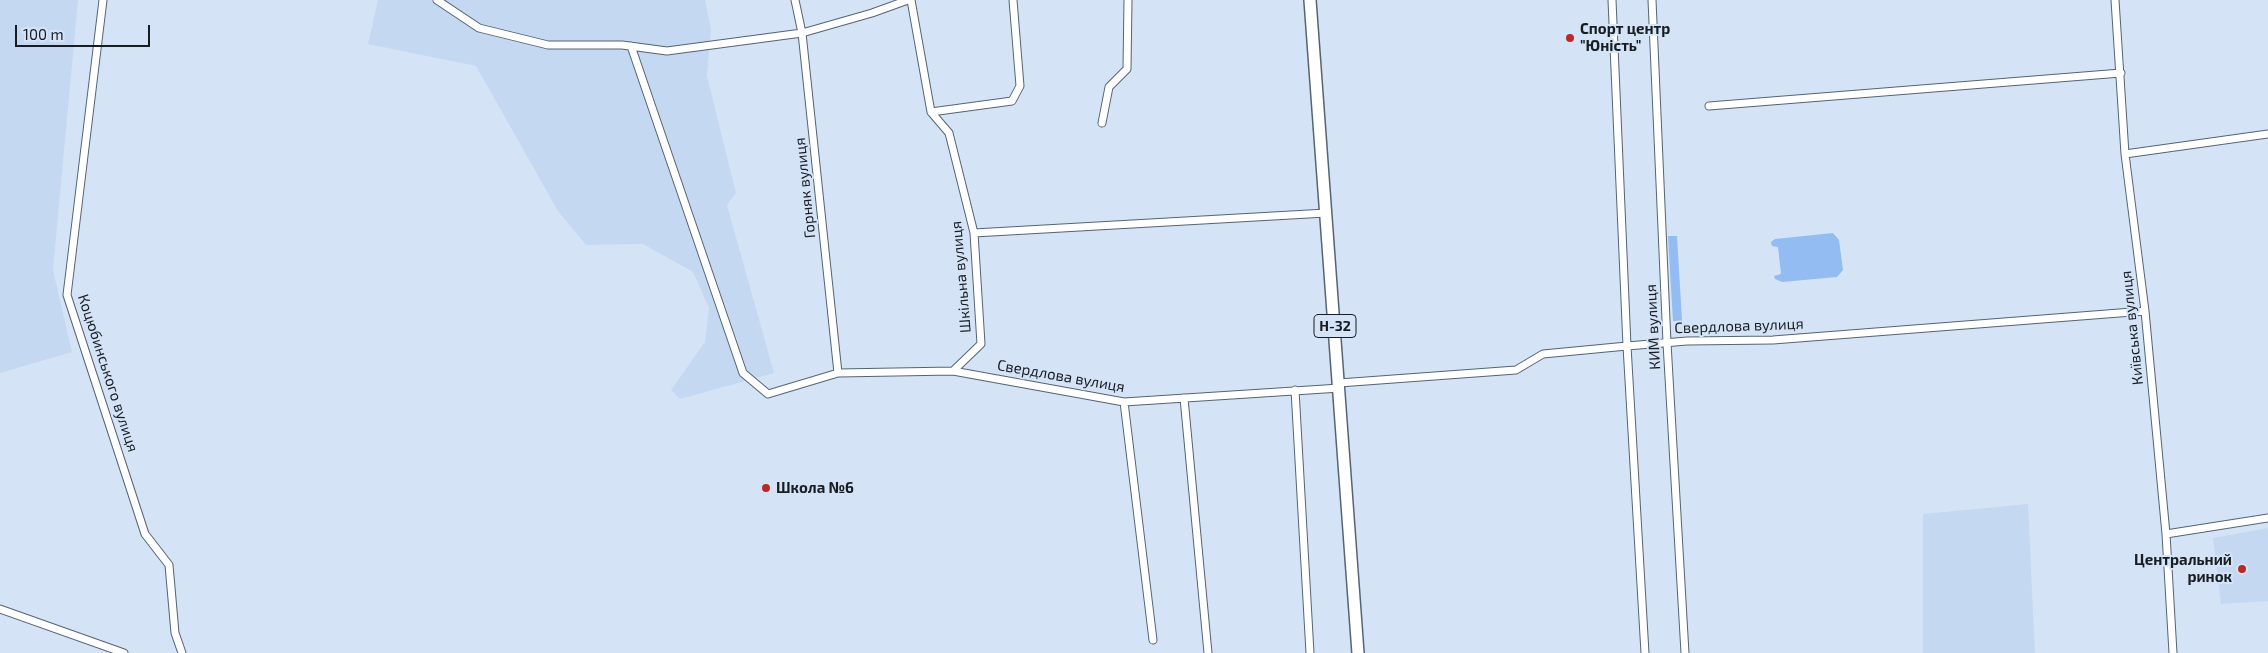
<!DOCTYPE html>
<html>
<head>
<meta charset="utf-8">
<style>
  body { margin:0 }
  #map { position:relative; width:2268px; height:653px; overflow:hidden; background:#d5e3f6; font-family:"Exo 2",sans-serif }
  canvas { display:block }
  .scale { position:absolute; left:15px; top:25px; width:135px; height:22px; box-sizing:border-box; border:2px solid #171d23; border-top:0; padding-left:6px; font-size:15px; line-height:18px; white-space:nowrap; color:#171d23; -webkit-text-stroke:4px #d5e3f6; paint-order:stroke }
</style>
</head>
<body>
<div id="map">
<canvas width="2268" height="653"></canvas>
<div class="scale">100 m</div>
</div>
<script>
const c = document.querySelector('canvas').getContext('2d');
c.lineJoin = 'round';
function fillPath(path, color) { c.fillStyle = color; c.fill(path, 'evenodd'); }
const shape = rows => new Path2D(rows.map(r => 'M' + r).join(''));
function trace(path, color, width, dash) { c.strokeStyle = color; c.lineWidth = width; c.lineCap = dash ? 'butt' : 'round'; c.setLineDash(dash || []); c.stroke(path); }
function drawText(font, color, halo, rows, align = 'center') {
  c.font = font + ' "Exo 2",sans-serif'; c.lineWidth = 4; c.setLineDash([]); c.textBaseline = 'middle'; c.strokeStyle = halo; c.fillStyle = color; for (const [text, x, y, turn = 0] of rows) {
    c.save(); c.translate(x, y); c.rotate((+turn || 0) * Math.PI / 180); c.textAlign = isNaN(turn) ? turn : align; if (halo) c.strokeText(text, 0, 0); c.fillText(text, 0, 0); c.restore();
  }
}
fillPath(shape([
  [0,0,78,0,53,270,72,352,0,373],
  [378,0,705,0,711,29,707,76,736,193,727,205,774,373,680,399,671,390,705,342,709,308,693,272,643,244,586,245,558,211,476,66,368,44],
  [2028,504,2035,653,1923,653,1923,514],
  [2268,528,2268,603,2267,601,2221,604,2213,538]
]), '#c5d8f1');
fillPath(shape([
  [1833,233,1839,240,1843,270,1837,277,1782,282,1775,279,1774,276,1781,274,1778,247,1772,246,1771,242,1775,239],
  [1668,236,1677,236,1682,321,1673,321]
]), '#93bcf2');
const minor = shape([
  [103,0,67,295,145,534,169,565,175,633,182,653],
  [437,0,479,28,548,45,622,45,667,51,802,33,872,13,908,0],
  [795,0,802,33,838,373],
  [911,0,931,112,949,133,974,233,981,344,953,371],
  [1612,0,1627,346,1645,653],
  [1652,0,1667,343,1685,653],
  [2115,0,2125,154,2145,311,2166,534,2173,653],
  [631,46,743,373,768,394,838,373,953,371,1124,402,1340,388],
  [1709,106,2121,73],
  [931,112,1012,101,1020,86,1013,0],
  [1102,123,1109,87,1127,69,1128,0],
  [2125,154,2268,134],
  [974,233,1326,213],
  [1339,383,1516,370,1543,354,1627,346,1687,341,1773,340,2145,311],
  [1295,390,1310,653],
  [1184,398,1208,653],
  [1124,402,1153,640],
  [2166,534,2268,518],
  [0,609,124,653]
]);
const primary = shape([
  [1310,0,1358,653]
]);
trace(minor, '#566373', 9);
trace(primary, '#566373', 14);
trace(minor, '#fff', 7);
trace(primary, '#fff', 11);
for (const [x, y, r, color] of [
  [1570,38,5,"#b92a25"],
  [766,488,5,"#b92a25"],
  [2242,569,5,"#b92a25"]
]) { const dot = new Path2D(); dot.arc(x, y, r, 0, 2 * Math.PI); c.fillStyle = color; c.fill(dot); trace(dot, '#d5e3f6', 2); }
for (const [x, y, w] of [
  [1335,326,42]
]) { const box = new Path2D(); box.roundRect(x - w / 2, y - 11.5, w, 23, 4); c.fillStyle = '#d5e3f6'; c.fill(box); trace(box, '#171d23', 1); }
drawText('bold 14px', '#171d23', null, [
  ["Н-32",1335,326]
]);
drawText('bold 15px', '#171d23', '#d5e3f6', [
  ["Спорт центр",1580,29],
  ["\"Юність\"",1580,46],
  ["Школа №6",776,488],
  ["Центральний",2232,560,"right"],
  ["ринок",2232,577,"right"]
], 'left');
drawText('15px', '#171d23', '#d5e3f6', [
  ["Горняк вулиця",805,188,-96],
  ["Шкільна вулиця",961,277,-95],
  ["Свердлова вулиця",1739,326,-2],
  ["КИМ вулиця",1653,327,-93],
  ["Київська вулиця",2132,328,-96],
  ["Коцюбинського вулиця",108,373,72],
  ["Свердлова вулиця",1061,376,10]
]);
</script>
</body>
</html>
